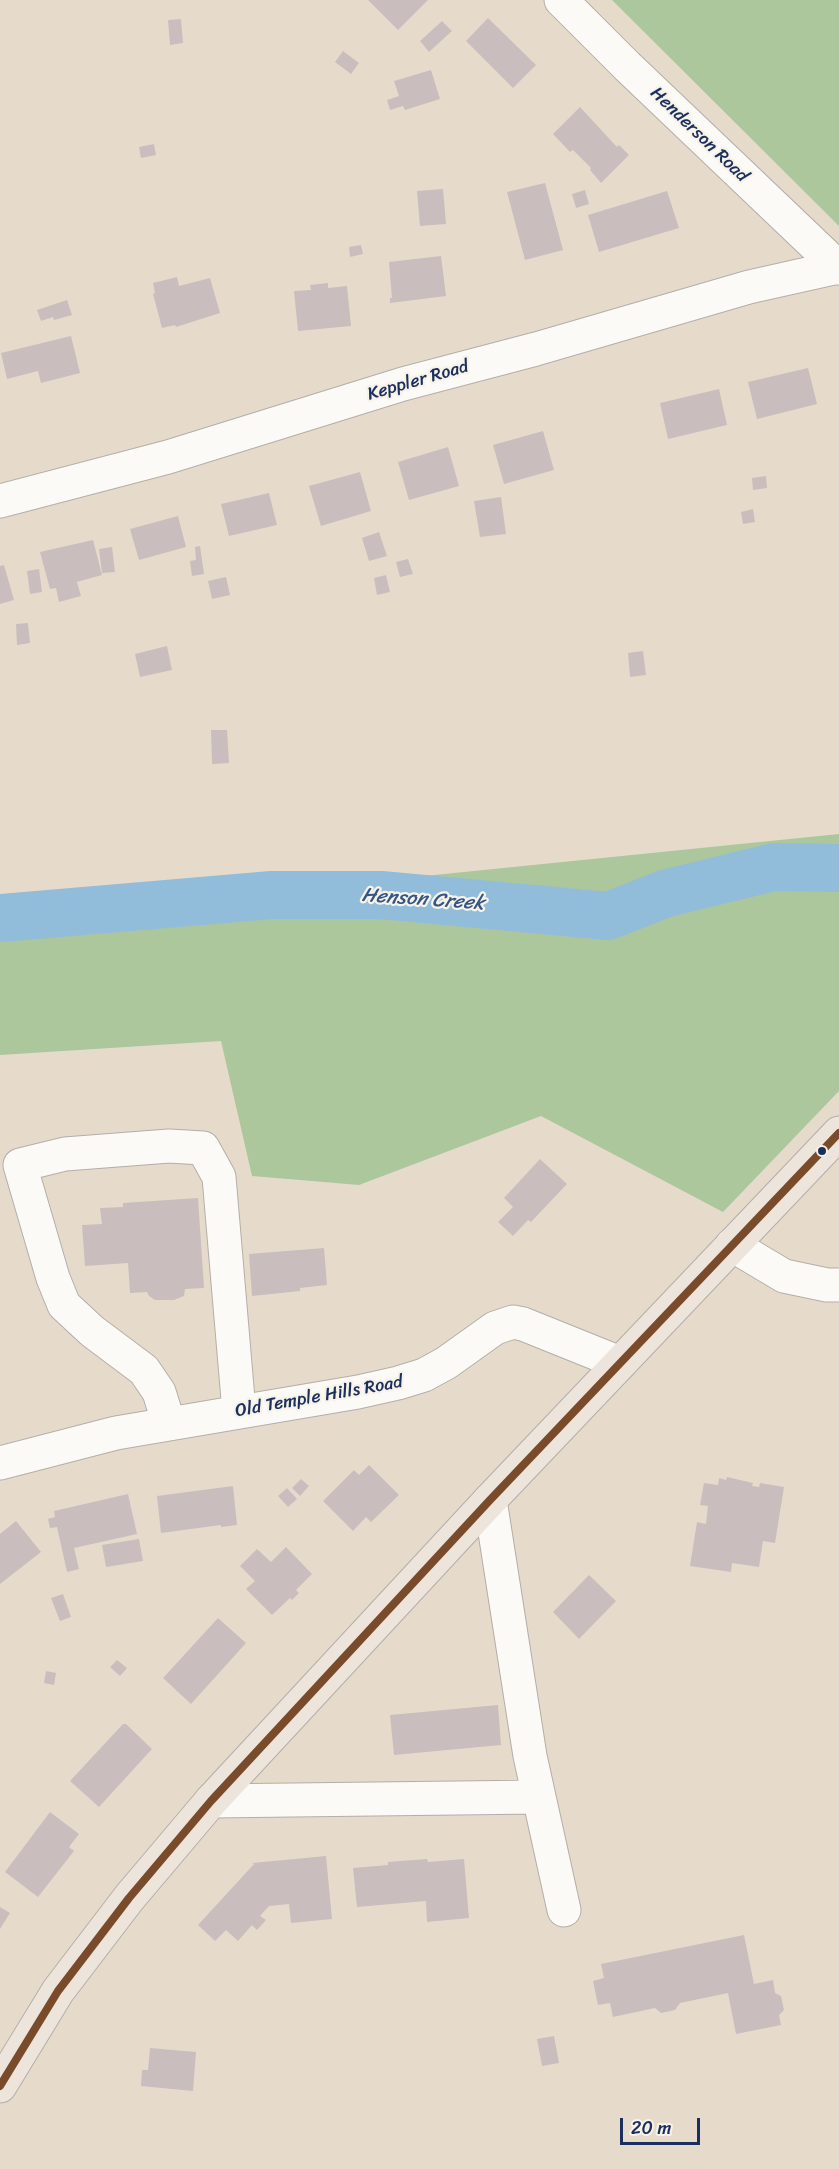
<!DOCTYPE html>
<html>
<head>
<meta charset="utf-8">
<style>
  body { margin:0 }
  #map { position:relative; width:839px; height:2169px; overflow:hidden; background:#e6dbcb; font-family:Sriracha,sans-serif }
  canvas { display:block }
  .scale { position:absolute; left:620px; top:2118px; width:80px; height:27px; box-sizing:border-box; border:3px solid #1b2f5e; border-top:0; padding-left:8px; font-size:18px; line-height:21px; white-space:nowrap; color:#1b2f5e; -webkit-text-stroke:4px #f7f3e8; paint-order:stroke }
</style>
</head>
<body>
<div id="map">
<canvas width="839" height="2169"></canvas>
<div class="scale">20 m</div>
</div>
<script>
const c = document.querySelector('canvas').getContext('2d');
c.lineJoin = 'round';
function fillPath(path, color) { c.fillStyle = color; c.fill(path, 'evenodd'); }
const shape = rows => new Path2D(rows.map(r => 'M' + r).join(''));
function trace(path, color, width, dash) { c.strokeStyle = color; c.lineWidth = width; c.lineCap = dash ? 'butt' : 'round'; c.setLineDash(dash || []); c.stroke(path); }
function drawText(font, color, halo, rows, align = 'center') {
  c.font = font + ' Sriracha,sans-serif'; c.lineWidth = 4.5; c.setLineDash([]); c.textBaseline = 'middle'; c.strokeStyle = halo; c.fillStyle = color; for (const [text, x, y, turn = 0] of rows) {
    c.save(); c.translate(x, y); c.rotate((+turn || 0) * Math.PI / 180); c.textAlign = isNaN(turn) ? turn : align; if (halo) c.strokeText(text, 0, 0); c.fillText(text, 0, 0); c.restore();
  }
}
fillPath(shape([
  [612,0,839,0,839,226],
  [839,834,839,1091,723,1212,541,1116,359,1185,252,1176,221,1041,0,1055,0,923,375,881]
]), '#acc79b');
trace(shape([
  [0,918,272,895,381,895,608,916,667,893,774,867,839,868]
]), '#91bddb', 48);
fillPath(shape([
  [368,0,428,0,398,30],
  [488,18,536,65,513,88,466,41],
  [181,19,183,43,170,45,168,20],
  [442,21,452,31,429,52,420,41],
  [343,51,359,63,351,74,335,62],
  [431,70,440,99,405,110,403,106,390,110,387,100,399,96,394,81],
  [580,107,617,147,619,145,629,155,601,183,590,170,591,168,573,150,570,152,553,134],
  [154,144,156,155,141,158,139,147],
  [545,183,563,250,525,260,507,192],
  [443,189,446,224,420,226,417,191],
  [585,190,589,204,576,208,572,194],
  [667,191,679,228,599,252,588,215],
  [361,245,363,254,350,257,349,247],
  [441,256,446,296,390,303,390,298,392,298,389,262],
  [177,277,179,286,210,278,220,313,176,327,175,325,162,328,153,294,155,293,153,283],
  [328,283,328,288,347,286,351,326,298,331,294,291,311,290,310,285],
  [67,300,72,315,54,320,53,317,41,321,37,310],
  [71,336,80,373,41,383,38,371,7,379,1,353],
  [808,368,817,404,757,419,748,382],
  [719,389,727,425,668,439,660,403],
  [543,431,554,470,504,484,493,445],
  [448,447,459,486,409,500,398,462],
  [360,472,371,511,321,526,309,486],
  [766,476,767,488,753,490,752,478],
  [269,493,277,525,229,536,221,504],
  [501,497,506,534,480,537,474,501],
  [753,509,755,522,743,524,741,512],
  [178,516,186,547,139,560,130,529],
  [379,532,387,556,369,561,362,538],
  [93,540,102,575,77,582,81,596,59,602,56,588,50,589,40,552],
  [200,546,204,574,192,576,190,561,196,560,195,547],
  [112,547,115,572,102,573,99,549],
  [408,559,413,574,400,577,396,562],
  [4,565,14,600,0,604,0,566],
  [39,569,42,592,30,594,27,571],
  [386,575,390,592,377,595,374,578],
  [226,577,230,595,212,599,208,581],
  [28,623,30,643,17,645,16,624],
  [167,646,172,670,140,677,135,654],
  [643,651,646,675,630,677,628,653],
  [211,730,227,730,229,763,212,764],
  [540,1159,567,1184,531,1222,528,1220,513,1236,498,1222,513,1207,504,1198],
  [198,1198,204,1288,185,1289,184,1296,174,1300,155,1300,149,1296,147,1292,130,1293,128,1263,85,1266,82,1225,102,1224,100,1208,123,1207,123,1203],
  [324,1248,327,1285,300,1288,300,1291,252,1296,249,1254],
  [369,1465,399,1495,371,1522,366,1517,353,1531,323,1501,354,1470,359,1475],
  [727,1477,753,1483,752,1486,759,1487,760,1483,784,1487,775,1543,763,1541,759,1567,732,1563,731,1572,690,1566,697,1522,706,1524,708,1506,700,1505,704,1483,718,1485,719,1478,726,1480],
  [301,1479,309,1486,300,1496,292,1488],
  [233,1486,237,1525,221,1527,221,1525,161,1533,157,1496],
  [287,1488,297,1499,288,1507,278,1496],
  [128,1494,137,1534,74,1548,79,1569,67,1572,57,1527,50,1528,48,1519,55,1517,54,1511],
  [16,1521,41,1552,0,1584,0,1534],
  [139,1539,143,1561,106,1567,102,1545],
  [286,1547,312,1574,296,1590,299,1593,292,1600,290,1598,272,1615,246,1589,255,1581,240,1566,257,1549,271,1562],
  [589,1575,616,1601,579,1639,553,1612],
  [63,1594,71,1617,60,1621,51,1598],
  [218,1618,246,1643,191,1704,163,1678],
  [117,1660,127,1668,120,1676,110,1667],
  [46,1671,56,1673,54,1685,44,1683],
  [498,1705,501,1745,394,1755,390,1715],
  [123,1724,126,1724,152,1749,99,1807,70,1781],
  [50,1812,79,1834,69,1847,74,1851,38,1897,5,1872],
  [326,1856,332,1919,291,1923,289,1904,269,1906,260,1916,266,1920,257,1930,252,1925,238,1941,226,1930,215,1941,198,1925,254,1864,252,1863],
  [427,1859,428,1862,464,1859,469,1918,427,1922,426,1901,357,1907,353,1868,388,1865,388,1862],
  [0,1907,10,1913,0,1929],
  [744,1935,754,1984,773,1980,775,1993,781,1996,784,2010,779,2015,781,2025,736,2034,728,1993,680,2003,675,2010,661,2013,655,2008,613,2017,610,2003,598,2005,593,1981,604,1978,601,1964],
  [554,2036,559,2063,542,2066,537,2039],
  [150,2048,196,2052,193,2091,141,2086,142,2070,148,2070]
]), '#cabdbe');
const minor = shape([
  [561,0,627,66,839,268],
  [0,501,168,457,403,384,536,349,749,287,838,267],
  [732,1245,784,1276,827,1285,839,1285],
  [169,1424,159,1392,144,1370,92,1331,64,1305,53,1278,20,1165,65,1154,169,1146,203,1148,219,1177,239,1411],
  [0,1463,116,1433,358,1392,398,1383,424,1375,446,1363,495,1328,513,1322,523,1324,620,1363],
  [490,1500,530,1756,564,1910],
  [211,1801,538,1797]
]);
const major = shape([
  [0,2086,58,1991,129,1898,211,1801,490,1500,839,1133]
]);
trace(minor, '#b3aea8', 35);
trace(major, '#b3aea8', 35);
trace(minor, '#fbfaf7', 33);
trace(major, '#ede4dc', 33);
trace(shape([
  [0,2086,58,1991,129,1898,211,1801,490,1500,839,1133]
]), '#7a4b2a', 8);
for (const [x, y, r, color] of [
  [822,1151,5,"#1b2f5e"]
]) { const dot = new Path2D(); dot.arc(x, y, r, 0, 2 * Math.PI); c.fillStyle = color; c.fill(dot); trace(dot, '#f7f3e8', 2); }
drawText('18px', '#1b2f5e', '#f7f3e8', [
  ["Henderson Road",699,135,44],
  ["Keppler Road",418,381,-16],
  ["Old Temple Hills Road",319,1397,-10]
]);
drawText('italic 20px', '#345686', '#f7f3e8', [
  ["Henson Creek",423,900,4]
]);
</script>
</body>
</html>
